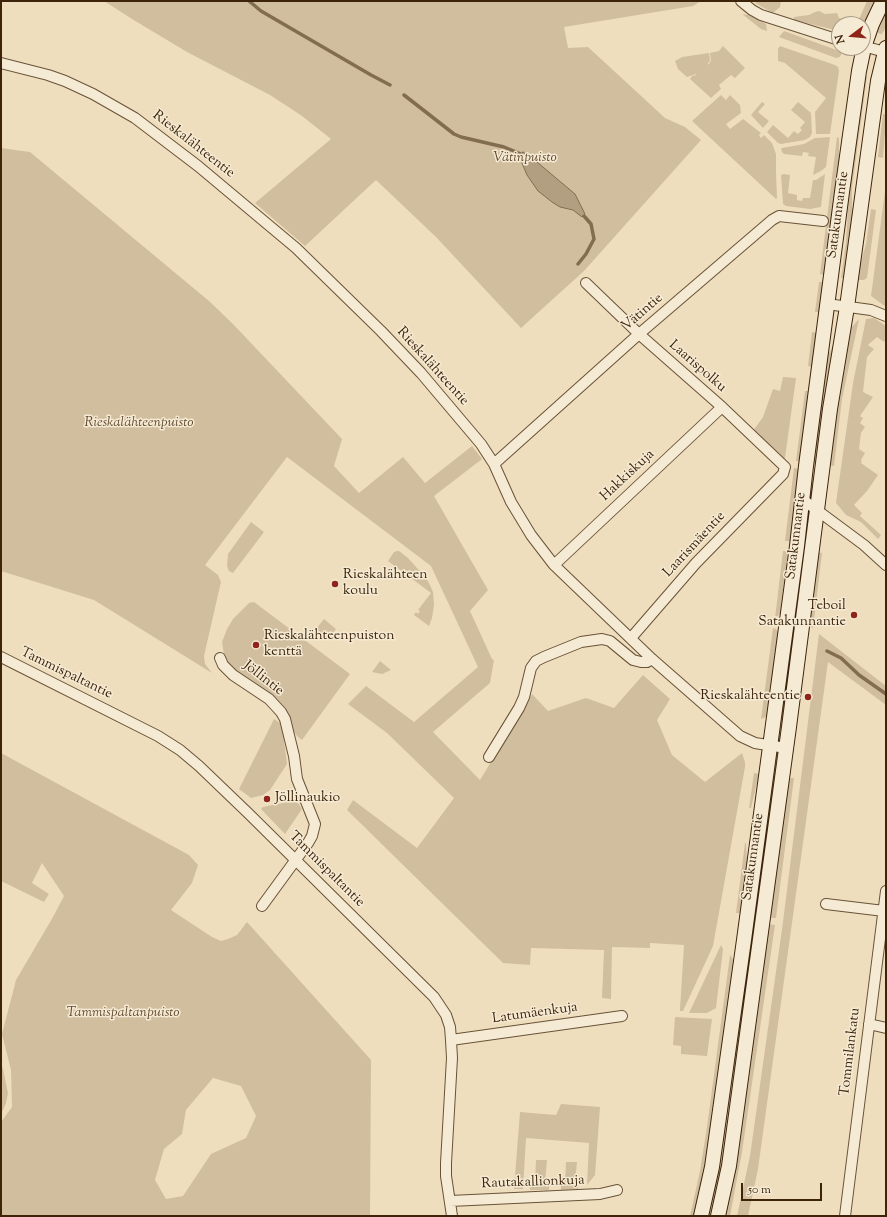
<!DOCTYPE html>
<html>
<head>
<meta charset="utf-8">
<style>
  body { margin:0 }
  #map { position:relative; width:887px; height:1217px; overflow:hidden; background:#efdebd; font-family:"Sorts Mill Goudy",serif }
  canvas { display:block }
  .frame { position:absolute; inset:0; border:2px solid #3c230a; pointer-events:none }
  .north { position:absolute; left:831px; top:16px; width:40px; height:40px; box-sizing:border-box; background:#f5ead4; border:1px solid #ab9a83; border-radius:50%; rotate:254deg; font-size:11px; font-weight:700; line-height:16px; text-align:center; color:#3c230a }
  .north::after { content:''; display:block; margin:auto; width:14px; height:18px; background:#8f2418; clip-path:polygon(50% 0,100% 100%,50% 72%,0 100%) }
  .scale { position:absolute; left:741px; top:1183px; width:81px; height:18px; box-sizing:border-box; border:2px solid #3c230a; border-top:0; padding-left:5px; font-size:12px; line-height:14px; white-space:nowrap; color:#3c230a; -webkit-text-stroke:3px #f5ead4; paint-order:stroke }
</style>
</head>
<body>
<div id="map">
<canvas width="887" height="1217"></canvas>
<div class="frame"></div>
<div class="north">N</div>
<div class="scale">50 m</div>
</div>
<script>
const c = document.querySelector('canvas').getContext('2d');
c.lineJoin = 'round';
function fillPath(path, color) { c.fillStyle = color; c.fill(path, 'evenodd'); }
const shape = rows => new Path2D(rows.map(r => 'M' + r).join(''));
function trace(path, color, width, dash) { c.strokeStyle = color; c.lineWidth = width; c.lineCap = dash ? 'butt' : 'round'; c.setLineDash(dash || []); c.stroke(path); }
function drawText(font, color, halo, rows, align = 'center') {
  c.font = font + ' "Sorts Mill Goudy",serif'; c.lineWidth = 3; c.setLineDash([]); c.textBaseline = 'middle'; c.strokeStyle = halo; c.fillStyle = color; for (const [text, x, y, turn = 0] of rows) {
    c.save(); c.translate(x, y); c.rotate((+turn || 0) * Math.PI / 180); c.textAlign = isNaN(turn) ? turn : align; if (halo) c.strokeText(text, 0, 0); c.fillText(text, 0, 0); c.restore();
  }
}
fillPath(shape([
  [104,1,701,1,693,6,564,27,568,48,588,47,665,118,685,127,701,140,584,271,521,328,436,237,376,180,305,246,255,203,331,139,302,116,270,95,187,52,132,19],
  [758,1,781,1,780,7,773,13,755,3],
  [867,1,877,1,867,21,863,25,863,24,857,24],
  [886,8,886,27,882,34,880,34,876,31],
  [819,11,825,14,837,13,839,18,851,22,850,24,839,24,839,31,794,20,794,17,809,15,815,12],
  [742,14,749,15,766,24,767,31,761,29],
  [784,31,842,52,840,57,836,58,779,37],
  [723,46,745,68,735,78,731,75,719,85,721,89,711,98,690,79,692,76,696,75,696,74,687,77,678,69,675,61,682,57,709,53,710,61,708,63,708,65,711,61,710,53,719,51],
  [780,46,835,65,838,67,839,71,830,134,816,134,815,112,826,98,785,63,778,61,778,49],
  [864,76,867,76,852,188,852,223,845,278,841,278,846,242,849,188],
  [721,95,726,100,730,95,740,105,741,113,726,124,730,129,743,119,761,133,759,135,761,138,764,135,772,143,776,154,776,173,777,198,776,199,692,121],
  [762,102,765,104,758,112,769,121,763,128,751,115],
  [798,102,811,113,812,133,810,137,805,140,781,144,778,143,767,132,773,125,788,138,794,131,798,134,802,130,800,128,805,122,791,110],
  [883,114,886,114,886,120,883,158,878,157],
  [830,137,826,167,821,171,813,175,816,157,808,156,809,153,803,152,802,156,784,154,782,152,781,149,782,148,804,144,815,138],
  [837,137,839,138,839,167,825,275,820,274],
  [1,148,30,152,209,301,232,323,342,439,334,466,359,493,403,457,425,483,472,446,482,459,434,496,488,590,470,611,492,659,494,660,490,683,433,732,480,780,532,694,548,711,586,698,614,708,643,675,670,699,657,720,672,755,705,782,742,753,745,762,745,767,713,946,683,1011,680,1011,680,1009,684,945,650,943,650,948,612,947,611,999,602,998,604,950,531,948,530,965,503,963,347,810,353,800,417,848,454,798,387,733,348,704,366,686,414,722,478,667,431,566,287,457,205,565,218,575,221,582,204,656,205,664,212,673,94,600,1,571],
  [784,174,790,175,788,193,797,195,797,200,802,201,803,198,810,198,813,180,816,180,825,174,821,207,810,209,786,206,783,204,781,175],
  [886,184,886,307,871,296],
  [871,209,876,210,867,278,864,280,857,280,859,269,866,244],
  [819,282,823,282,824,284,820,312,815,312],
  [874,318,886,326,886,339,884,342,877,337,868,345,874,349,867,357,863,392,873,397,860,416,863,418,860,423,865,427,861,433,859,449,865,453,861,460,862,461,861,463,878,475,867,491,854,505,862,513,860,516,881,535,878,539,861,522,846,515,836,503,853,383,866,319],
  [859,319,842,399,834,466,828,465,837,398,850,329],
  [812,332,817,333,813,367,808,366],
  [834,341,835,341,817,464,812,463,826,357,831,350],
  [783,377,796,378,785,458,783,459,753,431,763,417,773,389,780,391],
  [805,391,809,391,800,461,796,461],
  [794,468,799,469,790,541,785,541],
  [251,522,264,532,233,573,229,571,227,566,228,554],
  [801,550,806,551,783,722,777,721],
  [397,551,399,551,408,558,426,578,430,585,433,592,434,605,432,618,429,626,414,615,416,612,418,614,420,611,418,610,431,593,388,561,394,552],
  [783,551,788,551,780,614,775,618],
  [817,552,822,553,813,628,808,625],
  [254,602,350,674,302,740,297,736,290,726,287,713,270,696,229,667,224,655,222,642,227,629,233,619,249,603],
  [324,619,336,629,329,639,316,629],
  [773,628,776,629,778,632,767,714,766,717,761,719],
  [819,634,886,686,886,705,828,662,758,1169,748,1216,737,1216,750,1156,783,922],
  [380,661,391,670,382,674,372,672],
  [274,719,282,724,287,764,270,790,263,795,251,798,239,789],
  [1,753,189,855,198,865,192,883,171,910,212,937,221,941,228,939,237,935,247,922,371,1060,370,1216,1,1216,1,1122,12,1107,11,1070,2,1034,16,980,53,917,64,896,42,863,32,883,49,894,44,902,1,881],
  [213,1078,241,1086,256,1116,246,1138,211,1154,183,1196,166,1199,155,1180,164,1149,182,1134,186,1110],
  [754,773,759,774,751,808,749,808],
  [771,776,776,776,757,916,752,916],
  [787,778,794,778,776,918,769,918],
  [293,801,298,803,302,809,285,834,261,809,263,807],
  [745,843,746,843,747,862,741,913,736,913],
  [768,924,775,925,742,1152,730,1216,724,1216],
  [721,945,723,949,716,1008,707,1013,689,1013],
  [747,954,751,961,721,1174,712,1216,707,1216],
  [730,955,733,959,734,964,705,1171,695,1216,690,1216,700,1171,707,1127],
  [675,1017,712,1019,707,1056,681,1054,681,1046,673,1045],
  [1,1064,3,1069,8,1093,6,1103,1,1114],
  [561,1104,600,1107,595,1175,587,1185,589,1143,526,1138,523,1189,514,1189,520,1112,556,1115],
  [536,1160,547,1160,545,1182,549,1182,549,1190,530,1190,530,1185,533,1185,535,1181],
  [566,1162,577,1162,575,1183,578,1184,578,1189,561,1190,561,1183,565,1183]
]), '#d1be9f');
const water = shape([
  [523,152,531,157,575,194,585,214,582,217,573,210,560,207,552,202,538,191,527,175,519,156,523,152]
]);
fillPath(water, '#b29e80');
trace(water, '#836d51', 1);
trace(shape([
  [249,1,261,11,371,75,390,85],
  [404,95,454,134,461,137,504,147,521,154],
  [578,264,586,254,594,239,591,224,584,216],
  [827,651,841,658,859,675,886,694]
]), '#836d51', 3.5);
const street = shape([
  [741,1,752,10,761,15,839,40],
  [863,46,885,52],
  [1,63,48,75,65,81,93,94,135,118,198,166,296,248,381,331,421,373,481,444,494,464,511,502,531,535,554,565,652,659,740,736,755,743,786,748],
  [586,283,639,334,722,407,785,467,783,474,696,563,631,638],
  [827,304,871,310,886,316],
  [494,464,639,334,772,220,779,216,823,221],
  [802,499,864,545,886,565],
  [554,565,722,407],
  [1,657,158,736,180,750,199,766,248,813,434,997,446,1015,450,1027,451,1040,452,1058,446,1163,446,1176,452,1216],
  [220,658,223,665,233,675,269,699,281,712,285,719,294,756,297,779,315,824,312,836,308,843,262,906],
  [489,757,519,708,524,697,531,668,536,661,544,657,581,642,602,639,610,641,633,660,641,662,647,662,652,659],
  [826,904,884,911],
  [869,1024,886,1028],
  [451,1040,622,1016],
  [450,1201,600,1194,617,1190],
  [845,1216,886,891]
]);
const secondary = shape([
  [701,1216,712,1167,744,940,797,546,806,466,842,192,859,71,864,47,872,24,883,1],
  [718,1216,729,1166,789,727,830,409,847,307,878,81,886,48]
]);
trace(street, '#695237', 12);
trace(secondary, '#3c230a', 16);
trace(street, '#f5ead4', 10);
trace(secondary, '#f5ead4', 14);
for (const [x, y, r, color] of [
  [335,584,4,"#8f2418"],
  [854,615,4,"#8f2418"],
  [256,645,4,"#8f2418"],
  [808,697,4,"#8f2418"],
  [267,799,4,"#8f2418"]
]) { const dot = new Path2D(); dot.arc(x, y, r, 0, 2 * Math.PI); c.fillStyle = color; c.fill(dot); trace(dot, '#f5ead4', 1.5); }
drawText('14px', '#3c230a', '#f5ead4', [
  ["Rieskalähteentie",193,145,38],
  ["Satakunnantie",839,215,-82],
  ["Vätintie",643,313,-41],
  ["Rieskalähteentie",432,367,48],
  ["Laarispolku",697,367,41],
  ["Hakkiskuja",628,476,-43],
  ["Satakunnantie",797,536,-83],
  ["Laarismäentie",695,545,-47],
  ["Tammispaltantie",66,674,26],
  ["Jöllintie",263,679,38],
  ["Satakunnantie",754,857,-82],
  ["Tammispaltantie",326,870,45],
  ["Latumäenkuja",535,1014,-8],
  ["Tommilankatu",851,1052,-83],
  ["Rautakallionkuja",533,1183,-2]
]);
drawText('italic 14px', '#614a2f', '#f5ead4', [
  ["Vätinpuisto",525,159],
  ["Rieskalähteenpuisto",139,424],
  ["Tammispaltanpuisto",123,1014]
]);
drawText('14px', '#3c230a', '#f5ead4', [
  ["Rieskalähteen",343,576],
  ["koulu",343,592],
  ["Teboil",846,607,"right"],
  ["Satakunnantie",846,623,"right"],
  ["Rieskalähteenpuiston",264,637],
  ["kenttä",264,653],
  ["Rieskalähteentie",800,697,"right"],
  ["Jöllinaukio",275,799]
], 'left');
</script>
</body>
</html>
